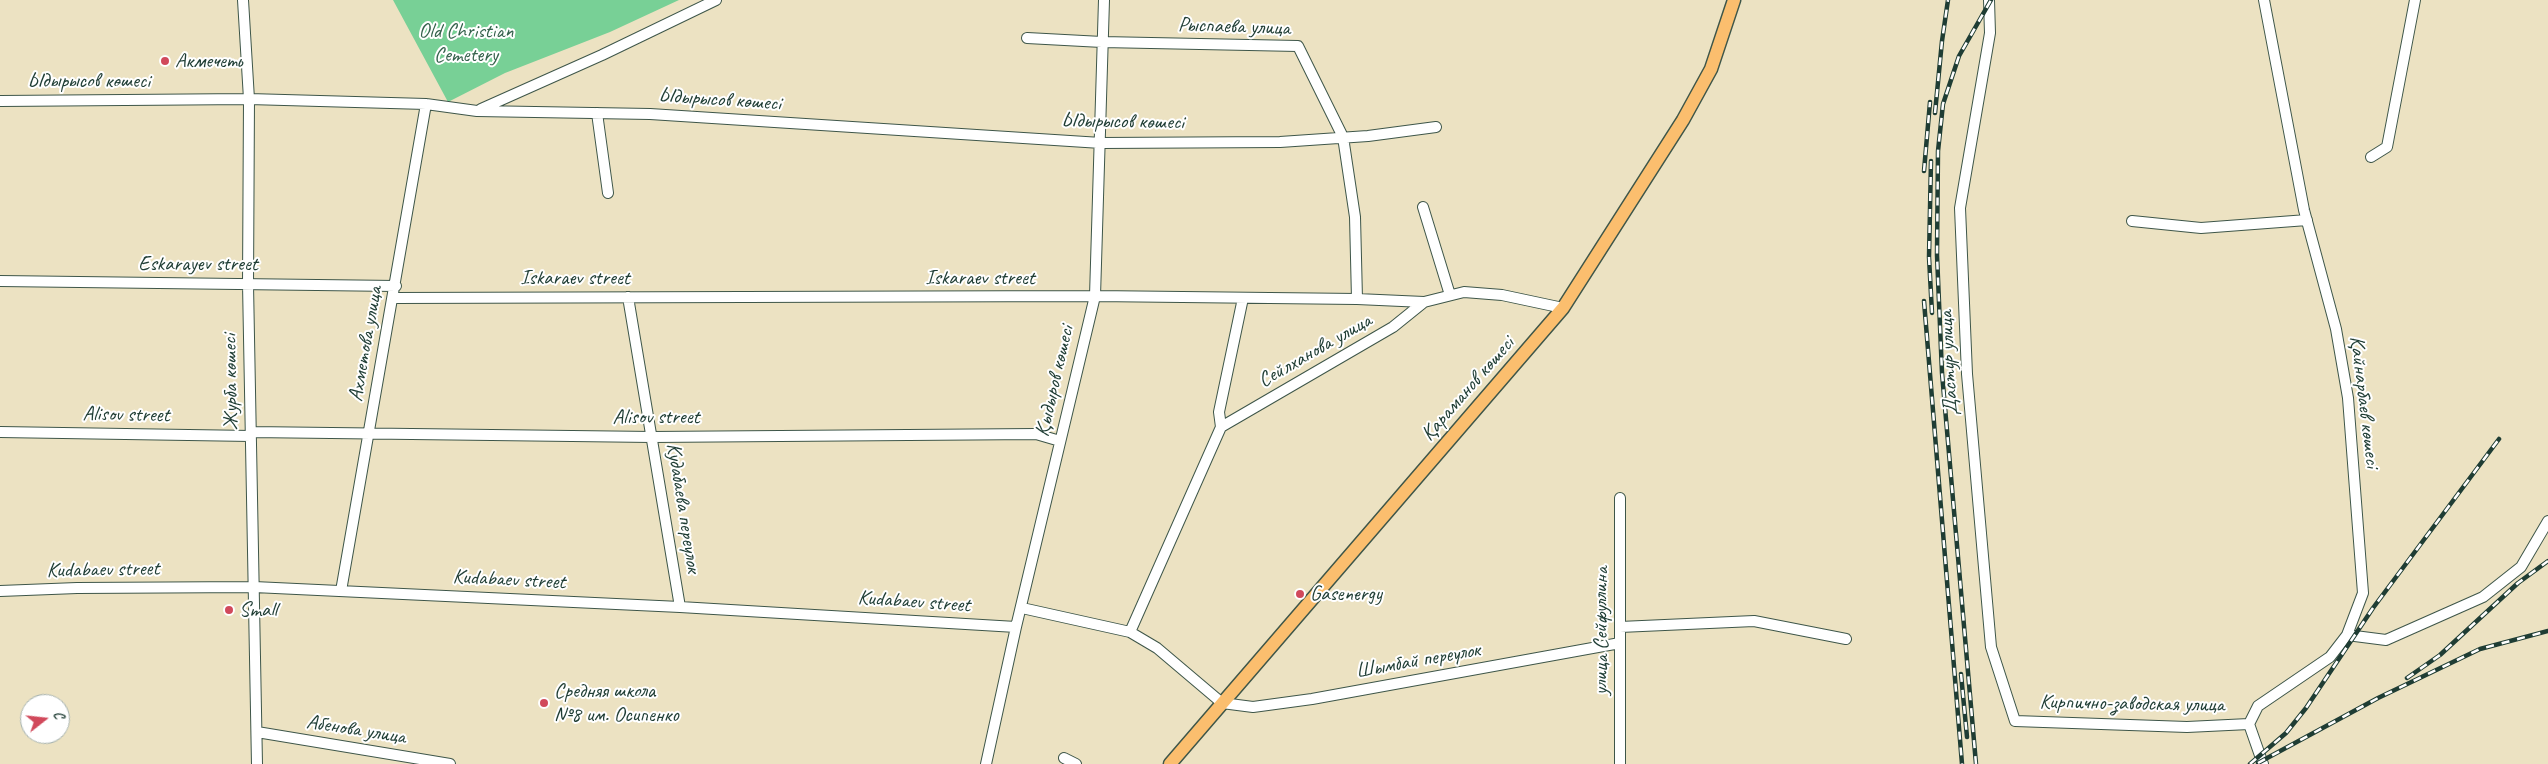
<!DOCTYPE html>
<html>
<head>
<meta charset="utf-8">
<style>
  body { margin:0 }
  #map { position:relative; width:2548px; height:764px; overflow:hidden; background:#ece2c2; font-family:Caveat,sans-serif }
  canvas { display:block }
  .north { position:absolute; left:20px; top:694px; width:50px; height:50px; box-sizing:border-box; background:#fff; border:1px solid #a5b1ae; border-radius:50%; rotate:74deg; font-size:14px; font-weight:700; line-height:20px; text-align:center; color:#1f3d34 }
  .north::after { content:''; display:block; margin:auto; width:18px; height:22px; background:#d1495b; clip-path:polygon(50% 0,100% 100%,50% 72%,0 100%) }
</style>
</head>
<body>
<div id="map">
<canvas width="2548" height="764"></canvas>
<div class="north">С</div>
</div>
<script>
const c = document.querySelector('canvas').getContext('2d');
c.lineJoin = 'round';
function fillPath(path, color) { c.fillStyle = color; c.fill(path, 'evenodd'); }
const shape = rows => new Path2D(rows.map(r => 'M' + r).join(''));
function trace(path, color, width, dash) { c.strokeStyle = color; c.lineWidth = width; c.lineCap = dash ? 'butt' : 'round'; c.setLineDash(dash || []); c.stroke(path); }
function drawText(font, color, halo, rows, align = 'center') {
  c.font = font + ' Caveat,sans-serif'; c.lineWidth = 4; c.setLineDash([]); c.textBaseline = 'middle'; c.strokeStyle = halo; c.fillStyle = color; for (const [text, x, y, turn = 0] of rows) {
    c.save(); c.translate(x, y); c.rotate((+turn || 0) * Math.PI / 180); c.textAlign = isNaN(turn) ? turn : align; if (halo) c.strokeText(text, 0, 0); c.fillText(text, 0, 0); c.restore();
  }
}
fillPath(shape([
  [393,0,679,0,610,32,505,73,448,102]
]), '#78d096');
const minor = shape([
  [243,0,249,99,248,284,257,764],
  [1989,0,1990,33,1960,208,1967,374,1991,647,2015,721,2187,727,2249,724],
  [1027,38,1102,42,1298,46,1343,137,1355,217,1357,299],
  [0,101,249,99,426,104,477,111,650,114,1101,143,1280,142,1368,136,1436,127],
  [481,109,602,55,716,0],
  [597,113,608,193],
  [2371,157,2387,147,2415,0],
  [1423,207,1450,295],
  [2132,221,2201,228,2307,220],
  [0,281,396,286],
  [628,297,680,607],
  [394,298,1095,296,1357,299,1424,302,1464,292,1502,295,1563,308],
  [1221,427,1393,327,1424,302],
  [0,432,251,436],
  [251,432,652,437,1036,434,1060,441],
  [0,591,77,588,254,587,680,607,1016,627],
  [341,591,426,104],
  [1022,608,1130,632,1157,648,1222,703,1253,707,1312,699,1620,643],
  [1620,627,1754,621,1846,639],
  [1130,632,1221,427,1219,412,1243,298],
  [2347,635,2386,640,2483,597,2521,567,2548,521],
  [257,732,450,764],
  [1064,758,1076,764],
  [986,764,1016,627,1095,296,1104,0],
  [1620,764,1620,498],
  [2263,764,2249,724,2258,706,2330,657,2347,635,2363,593,2348,398,2336,329,2304,210,2264,0]
]);
const major = shape([
  [1170,764,1563,308,1683,120,1711,69,1734,0]
]);
trace(minor, '#3e5649', 12);
trace(major, '#3e5649', 15);
trace(minor, '#fff', 10);
trace(major, '#fbbe6e', 12);
const rail = shape([
  [1935,113,1942,41,1948,0],
  [1931,161,1929,257,1932,313],
  [1924,171,1930,102],
  [1924,301,1962,764],
  [1961,674,1967,737],
  [2407,678,2440,655,2518,583,2548,561],
  [2258,763,2378,698,2480,649,2548,631],
  [1976,764,1942,373,1937,255,1938,151,1943,104,1959,56,1991,0],
  [2250,764,2286,733,2306,708,2373,608,2499,439]
]);
trace(rail, '#1f3d34', 4.5);
trace(rail, '#fff', 2.5, [8]);
for (const [x, y, r, color] of [
  [165,61,5,"#d1495b"],
  [1300,594,5,"#d1495b"],
  [229,610,5,"#d1495b"],
  [544,703,5,"#d1495b"]
]) { const dot = new Path2D(); dot.arc(x, y, r, 0, 2 * Math.PI); c.fillStyle = color; c.fill(dot); trace(dot, '#fff', 2); }
drawText('21px', '#1f3d34', '#fff', [
  ["Рыспаева улица",1234,27,2],
  ["Ыдырысов көшесі",89,81],
  ["Ыдырысов көшесі",720,100,4],
  ["Ыдырысов көшесі",1123,122,1],
  ["Eskarayev street",198,264],
  ["Iskaraev street",575,278],
  ["Iskaraev street",980,278],
  ["Ахметова улица",366,344,-80],
  ["Сейлханова улица",1315,351,-30],
  ["Дастур улица",1949,363,-93],
  ["Қыдыров көшесі",1055,381,-77],
  ["Журба көшесі",231,382,-91],
  ["Қараманов көшесі",1468,389,-49],
  ["Қайнарбаев көшесі",2364,402,83],
  ["Alisov street",126,415,1],
  ["Alisov street",656,417],
  ["Кудабаева переулок",683,508,81],
  ["Kudabaev street",103,570,-1],
  ["Kudabaev street",509,580,3],
  ["Kudabaev street",914,602,4],
  ["улица Сейфуллина",1601,631,-90],
  ["Шымбай переулок",1418,661,-10],
  ["Кирпично-заводская улица",2132,704,1],
  ["Абенова улица",356,730,9]
]);
drawText('21px', '#35624c', '#fff', [
  ["Old Christian",466,31],
  ["Cemetery",466,55]
]);
drawText('21px', '#1f3d34', '#fff', [
  ["Акмечеть",175,61],
  ["Gasenergy",1310,594],
  ["Small",239,610],
  ["Средняя школа",554,691],
  ["№8 им. Осипенко",554,715]
], 'left');
</script>
</body>
</html>
